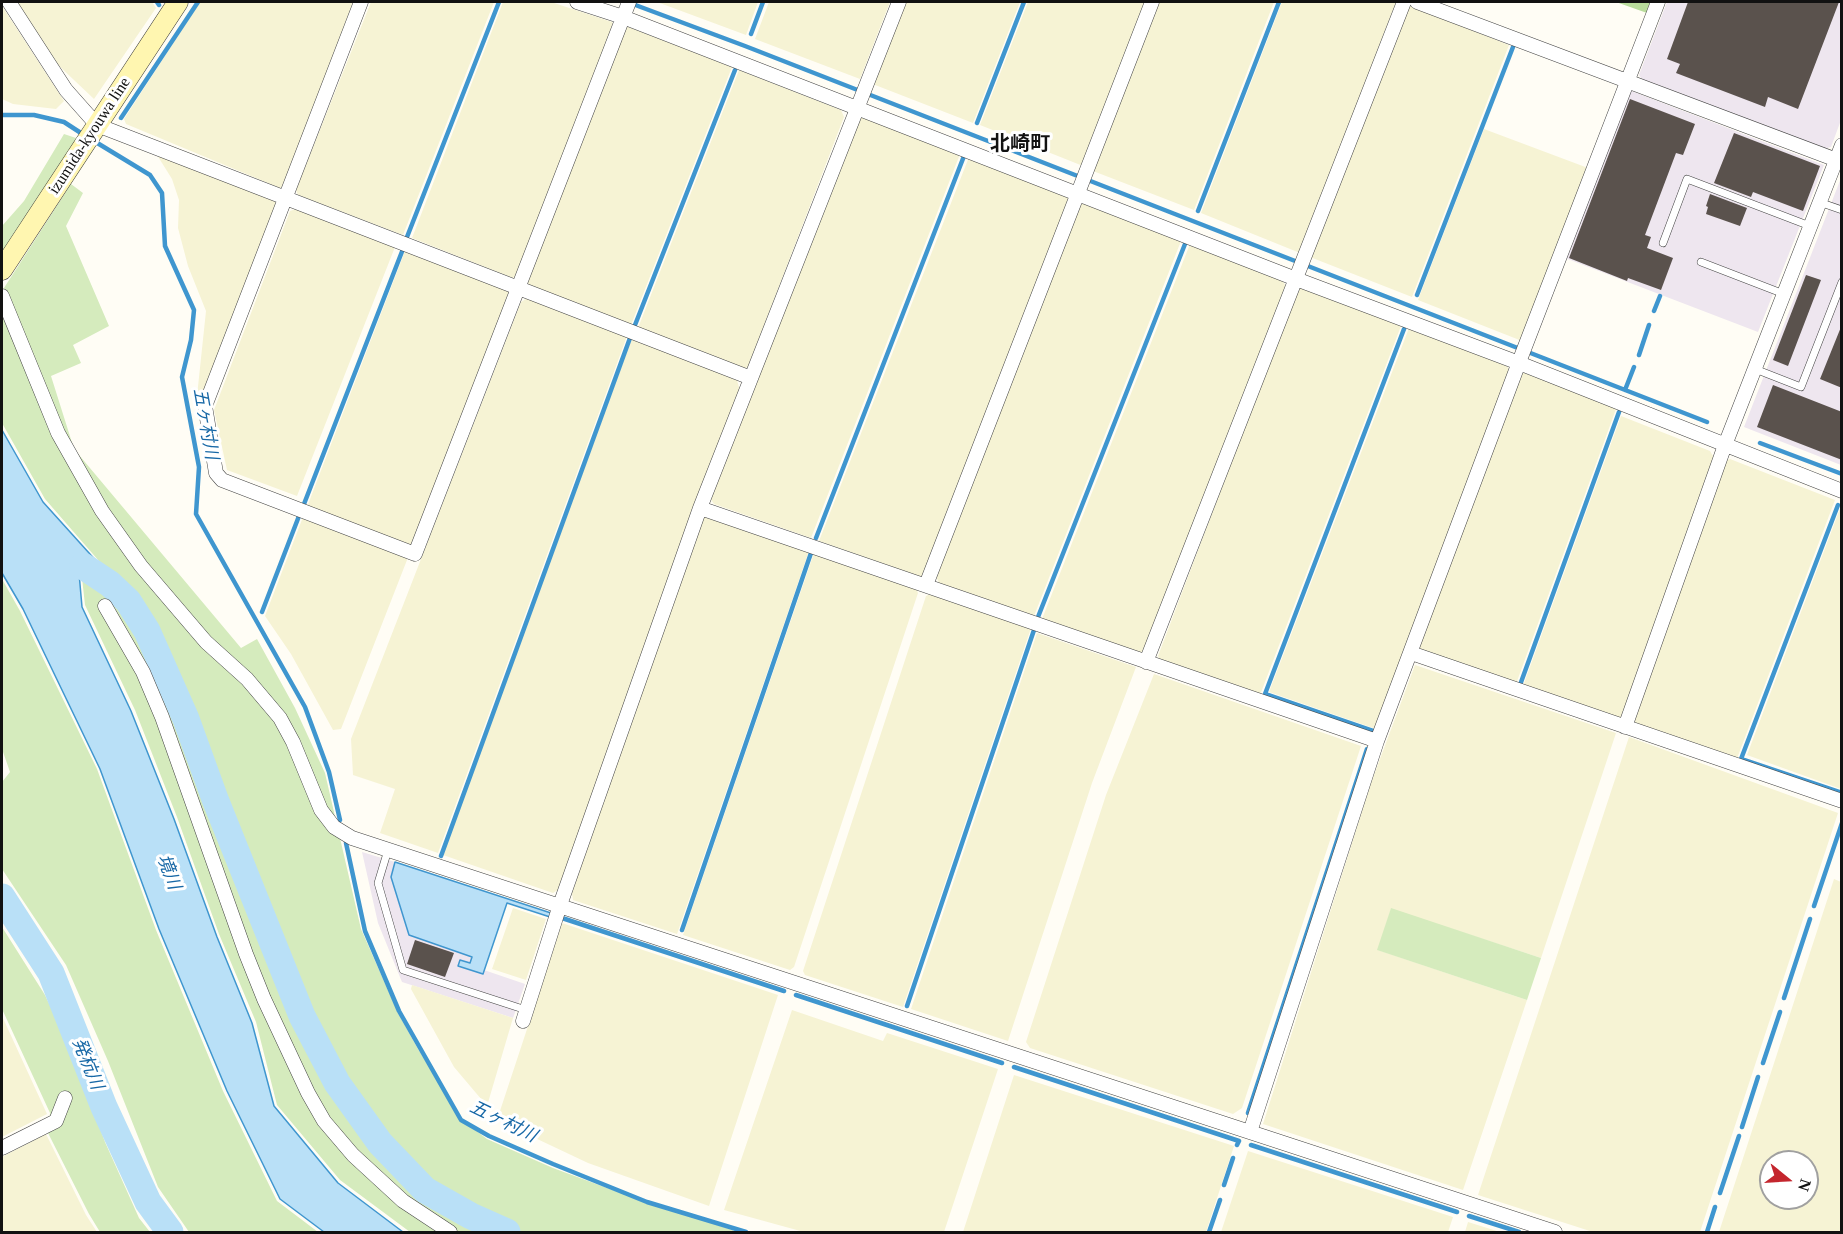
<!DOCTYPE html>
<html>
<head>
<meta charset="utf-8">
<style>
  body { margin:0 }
  #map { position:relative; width:1843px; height:1234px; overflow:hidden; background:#fffdf5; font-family:"Times New Roman",serif }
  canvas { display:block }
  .frame { position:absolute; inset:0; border:3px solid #111; pointer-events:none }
  .north { position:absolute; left:1759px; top:1150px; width:60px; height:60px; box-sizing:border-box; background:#fff; border:2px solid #a0a0a0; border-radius:50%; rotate:108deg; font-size:16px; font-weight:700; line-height:24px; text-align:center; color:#111 }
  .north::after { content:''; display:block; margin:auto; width:21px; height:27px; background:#c4262e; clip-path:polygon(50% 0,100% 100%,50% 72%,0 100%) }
</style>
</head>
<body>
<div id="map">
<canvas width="1843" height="1234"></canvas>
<div class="frame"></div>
<div class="north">N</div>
</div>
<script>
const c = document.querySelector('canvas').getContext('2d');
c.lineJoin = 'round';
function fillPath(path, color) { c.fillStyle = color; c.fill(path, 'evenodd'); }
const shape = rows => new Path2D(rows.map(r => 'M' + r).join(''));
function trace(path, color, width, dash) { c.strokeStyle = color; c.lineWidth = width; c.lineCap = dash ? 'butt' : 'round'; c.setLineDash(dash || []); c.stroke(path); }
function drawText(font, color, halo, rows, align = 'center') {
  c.font = font + ' "Times New Roman","Noto Sans JP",serif'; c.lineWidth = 6; c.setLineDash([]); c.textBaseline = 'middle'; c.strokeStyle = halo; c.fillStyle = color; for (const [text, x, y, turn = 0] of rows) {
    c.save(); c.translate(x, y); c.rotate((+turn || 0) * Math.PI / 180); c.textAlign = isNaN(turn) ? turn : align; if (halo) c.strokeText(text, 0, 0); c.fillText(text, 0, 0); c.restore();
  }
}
fillPath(shape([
  [1667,2,1841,2,1841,120,1831,147,1824,149,1643,81,1639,75],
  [1629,90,1824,165,1758,332,1565,258],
  [1841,178,1841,465,1744,427],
  [362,852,395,862,391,877,409,935,473,957,470,963,460,960,458,966,483,974,484,970,525,984,513,1018,402,982,378,923]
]), '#eee6ef');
fillPath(shape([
  [16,2,152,2,156,8,94,99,55,62],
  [200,2,353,2,285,184,280,188,126,124,124,119],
  [371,2,494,2,403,235,298,195,296,190],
  [503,2,551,2,612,22,615,26,519,274,513,278,412,238],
  [657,2,758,2,746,35],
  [769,2,890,2,860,79,755,39],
  [901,2,1020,2,973,123,870,83],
  [1028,2,1146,2,1083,166,980,125],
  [1159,2,1274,2,1194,210,1093,171],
  [1282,2,1396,2,1300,253,1201,213],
  [2,6,64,101,56,109,13,104,2,99],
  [1411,6,1509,45,1412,297,1310,257,1405,10],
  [626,26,732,67,631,325,529,286,527,280],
  [739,70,841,110,844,117,748,367,743,369,638,328],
  [863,116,960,154,811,538,714,504,710,498,857,118],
  [1484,129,1588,168,1522,341,1418,300],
  [157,155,276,200,278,206,203,402,197,396,206,311,188,266,178,228,179,200,172,179],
  [969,157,1068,196,1070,202,926,572,921,577,819,541],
  [1083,203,1181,241,1034,616,939,583,936,576,1080,205],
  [296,209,395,247,297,496,227,470,214,410,290,211],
  [1190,244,1283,281,1286,287,1145,650,1140,653,1042,619],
  [405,251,508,290,509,296,414,546,409,547,307,507],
  [1302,287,1401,326,1260,695,1160,660,1158,656,1297,289],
  [529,297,627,336,438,853,380,833,395,789,353,775,351,739,521,302],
  [1409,328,1507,366,1511,374,1376,729,1269,692],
  [632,338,737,380,740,391,561,888,553,893,443,855],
  [1525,372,1616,409,1516,684,1422,652,1418,646,1520,375],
  [1621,416,1710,451,1714,458,1625,716,1618,719,1523,686],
  [1730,459,1835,500,1736,761,1636,726,1633,718,1722,462],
  [1841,506,1842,789,1841,789,1747,755],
  [708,515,809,551,677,934,573,900,572,893,701,516],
  [303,517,406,556,407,560,341,729,333,730,291,654,265,616],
  [814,553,916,589,918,593,794,967,790,970,683,935],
  [932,593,1031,628,903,1007,805,975,803,971,926,596],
  [1037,633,1136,667,1092,783,1008,1041,911,1009],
  [1415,665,1616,733,1541,958,1391,909,1378,950,1527,1000,1463,1190,1263,1124,1371,783],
  [1154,674,1361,746,1242,1108,1233,1114,1030,1048,1026,1042,1106,795],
  [1629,737,1838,813,1700,1232,1593,1232,1478,1195],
  [1834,879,1841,882,1841,1232,1719,1232],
  [1771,1162,1807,1162,1807,1198,1771,1198],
  [513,908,546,919,526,980,492,969],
  [562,923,778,995,709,1206,588,1163,497,1120],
  [412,985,513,1018,487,1106,454,1067,411,989],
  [792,1010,883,1041,887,1033,998,1069,944,1232,804,1232,724,1210],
  [2,1016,47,1114,2,1137],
  [1014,1075,1234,1146,1206,1232,963,1232],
  [46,1134,86,1215,97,1232,2,1232,2,1157],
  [1248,1151,1453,1217,1448,1232,1221,1232],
  [1468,1222,1500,1232,1465,1232]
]), '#f6f3d4');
fillPath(shape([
  [64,134,79,139,2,258,2,226,24,201],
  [71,184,83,193,66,226,109,326,73,345,81,363,51,376,74,449,241,648,257,639,295,708,325,773,361,929,398,1013,418,1049,462,1120,487,1139,553,1168,645,1202,739,1232,410,1232,340,1180,277,1105,256,1022,219,934,177,817,135,710,85,605,82,578,108,595,119,584,45,499,2,423,2,291],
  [2,579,20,611,97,769,156,930,223,1091,277,1201,318,1232,189,1232,158,1187,108,1061,66,965,2,869,2,782,10,772,2,749],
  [1391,908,1541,958,1527,1000,1377,950],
  [2,927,45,995,73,1055,105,1142,139,1218,150,1232,100,1232,89,1214,48,1133,50,1113,2,1009]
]), '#d5ebbd');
fillPath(shape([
  [1616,2,1652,2,1647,13]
]), '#b9dc9c');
const water = shape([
  [2,430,43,502,117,584,107,593,79,573,82,607,131,711,174,819,217,937,252,1023,274,1106,338,1183,403,1232,324,1232,280,1199,227,1091,159,929,100,769,23,609,2,573,2,430],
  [395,862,551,913,550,917,507,903,483,974,458,966,460,960,470,963,472,957,409,935,391,877,395,862]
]);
fillPath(water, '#b9e0f7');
trace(water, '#3f96cf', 1.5);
trace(shape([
  [157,2,159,5],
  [630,3,745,46,1707,422],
  [751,34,763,2],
  [2,115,34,115,64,122,84,135],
  [121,118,198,2],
  [977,123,1024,2],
  [94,141,150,175,162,193,165,246,194,310,191,340,182,377,199,467,196,514,305,707,329,772,340,820],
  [1198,211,1279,2],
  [407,237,499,2],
  [1417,295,1513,47],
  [1654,311,1660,296],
  [635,325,735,70],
  [1639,355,1649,325],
  [1625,390,1634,367],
  [1760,443,1842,474],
  [304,504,403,249],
  [1838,505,1741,759,1842,793],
  [816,538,964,156],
  [262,612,299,516],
  [1038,617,1185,244],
  [1520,685,1619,412],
  [1373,731,1265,694,1404,329],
  [346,843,365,931,399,1011,461,1120,489,1136,553,1164,647,1202,746,1232],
  [441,856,630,338],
  [1814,906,1842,823],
  [562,918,784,991],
  [682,930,811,553],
  [796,995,1002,1063],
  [1784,998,1810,919],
  [907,1006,1034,630],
  [1763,1063,1780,1012],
  [1014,1067,1239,1141,1237,1145],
  [1248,1113,1367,749],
  [1742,1127,1758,1077],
  [1251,1145,1457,1212],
  [1224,1185,1233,1158],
  [1720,1193,1739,1136],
  [1469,1216,1519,1232],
  [1209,1232,1220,1200],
  [1707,1232,1715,1207]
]), '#3f96cf', 4.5);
trace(shape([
  [83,566,110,584,128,601,147,631,186,719,215,799,302,1016,337,1083,380,1143,425,1190,471,1216,507,1232],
  [2,897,51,973,104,1107,148,1202,170,1232]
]), '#b9e0f7', 27);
fillPath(shape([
  [1688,2,1839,2,1798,109,1768,97,1765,107,1676,73,1680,64,1667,59],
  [1630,99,1695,124,1683,155,1676,153,1645,235,1651,237,1647,248,1673,258,1661,290,1628,278,1627,281,1569,258],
  [1734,133,1820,166,1803,211,1753,192,1751,197,1714,183],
  [1710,194,1747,208,1740,226,1706,214,1708,207,1706,206],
  [1806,275,1821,280,1788,366,1773,360],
  [1841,327,1842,327,1842,388,1820,379],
  [1773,385,1842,412,1842,460,1757,427],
  [415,940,454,953,445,977,407,964]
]), '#5a524d');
const service = shape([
  [1819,202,1842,210],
  [1663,243,1687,179,1810,226],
  [1701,262,1784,294],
  [1755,369,1801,387,1842,282],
  [388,850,378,883,403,970,526,1010]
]);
const minor = shape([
  [9,2,66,90,97,125,751,378],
  [361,2,205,406,216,473,222,480,415,554,629,2],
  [577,2,623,17,1296,279,1519,363,1842,491],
  [1417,2,1842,162],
  [2,296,58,433,102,511,141,566,206,642,247,679,280,718,293,742,321,810,334,827,352,838,1555,1232],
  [700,508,1377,741],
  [926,585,1152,2],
  [105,606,143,672,162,717,246,954,264,999,308,1093,324,1121,353,1155,403,1201,450,1232],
  [1411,653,1842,801],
  [1146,662,1404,2],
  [1625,727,1725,445,1842,145],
  [523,1021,560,905,700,508,899,2],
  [1250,1132,1377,741,1521,357,1658,2],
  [2,1148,56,1121,65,1098]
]);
const secondary = shape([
  [2,270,178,2]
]);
trace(service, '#444', 8);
trace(minor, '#444', 15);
trace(secondary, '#333', 21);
trace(service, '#fff', 7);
trace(minor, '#fff', 14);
trace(secondary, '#fff6b0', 20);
drawText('16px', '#111', '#fff', [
  ["izumida-kyouwa line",90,136,-57]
]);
drawText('italic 18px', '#1768a6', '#fff', [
  ["五ヶ村川",205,424,80],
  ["境川",168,872,69],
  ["発杭川",87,1064,68],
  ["五ヶ村川",503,1122,26]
]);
drawText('bold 20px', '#111', '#fff', [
  ["北崎町",1020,145]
]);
</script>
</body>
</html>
